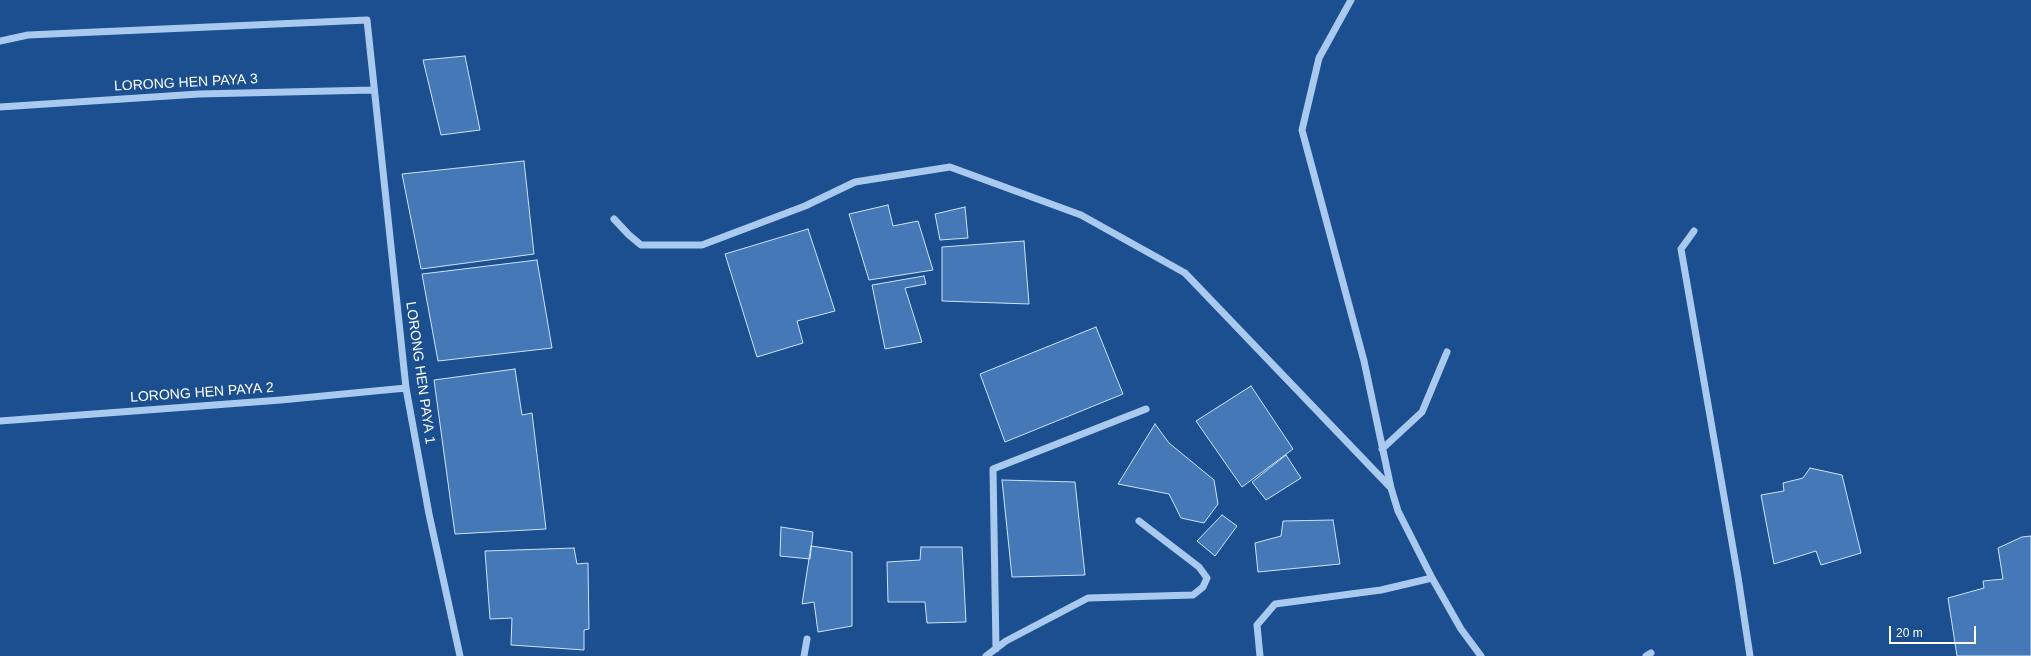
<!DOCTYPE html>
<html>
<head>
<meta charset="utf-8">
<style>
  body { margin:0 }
  #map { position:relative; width:2031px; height:656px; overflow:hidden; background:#1b4f8f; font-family:Arial,sans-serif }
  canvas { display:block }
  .scale { position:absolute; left:1889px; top:626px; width:87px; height:18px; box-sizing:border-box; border:2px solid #fff; border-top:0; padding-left:5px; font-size:12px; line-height:14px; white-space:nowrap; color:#fff; -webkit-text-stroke:3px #1b4f8f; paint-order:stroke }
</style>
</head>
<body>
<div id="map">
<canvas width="2031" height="656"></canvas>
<div class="scale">20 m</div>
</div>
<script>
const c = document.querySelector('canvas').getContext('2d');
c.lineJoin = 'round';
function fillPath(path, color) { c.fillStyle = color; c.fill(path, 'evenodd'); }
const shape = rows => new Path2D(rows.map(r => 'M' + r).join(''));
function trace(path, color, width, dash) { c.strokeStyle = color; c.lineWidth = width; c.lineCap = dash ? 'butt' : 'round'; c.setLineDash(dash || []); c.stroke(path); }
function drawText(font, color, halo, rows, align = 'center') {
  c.font = font + ' Arial,sans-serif'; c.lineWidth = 4; c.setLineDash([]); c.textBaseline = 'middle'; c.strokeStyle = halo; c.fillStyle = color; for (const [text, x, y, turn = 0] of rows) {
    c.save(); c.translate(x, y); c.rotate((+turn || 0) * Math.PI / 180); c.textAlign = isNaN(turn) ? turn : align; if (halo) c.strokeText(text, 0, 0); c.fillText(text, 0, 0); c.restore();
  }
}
const building = shape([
  [465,56,480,130,441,135,423,60,465,56],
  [524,161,534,254,421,269,402,174,524,161],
  [888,205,893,226,918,221,933,270,869,280,849,214,888,205],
  [965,207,968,238,940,240,935,214,965,207],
  [808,229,835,311,797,321,803,343,757,357,725,254,808,229],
  [1024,241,1029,304,942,301,942,247,1024,241],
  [537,260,552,348,438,361,422,274,537,260],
  [924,276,926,284,905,288,922,342,885,349,872,285,924,276],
  [1096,327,1123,394,1005,442,980,374,1096,327],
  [515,369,522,415,532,413,546,529,455,534,434,380,515,369],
  [1251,386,1293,449,1242,487,1196,421,1251,386],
  [1155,424,1169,443,1214,480,1218,504,1204,523,1181,518,1169,494,1118,484,1155,424],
  [1286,455,1301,478,1266,500,1252,482,1286,455],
  [1810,468,1842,475,1861,553,1821,565,1816,551,1774,564,1761,495,1784,491,1783,483,1803,478,1810,468],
  [1002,480,1075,482,1085,575,1012,577,1002,480],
  [1222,515,1237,526,1215,556,1197,541,1222,515],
  [1333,520,1340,564,1258,572,1255,543,1281,536,1283,521,1333,520],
  [781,527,813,532,810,559,780,556,781,527],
  [2031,536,2031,656,1957,656,1948,598,1984,588,1983,581,2003,579,1998,548,2022,537,2031,536],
  [811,546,852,552,852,626,818,632,814,602,802,604,811,546],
  [921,547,962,547,966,622,927,623,925,602,888,602,887,562,920,560,921,547],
  [574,548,577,564,588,563,589,629,584,630,584,650,511,645,512,618,490,619,485,551,574,548]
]);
fillPath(building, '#4478b7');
trace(building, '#cfe3fa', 1);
trace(shape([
  [1351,0,1319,58,1302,130,1364,361,1391,488],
  [0,41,28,35,367,20,406,388,429,514,460,656],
  [0,107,199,94,374,90],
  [614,219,629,235,641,245,702,245,805,206,855,182,950,167,1081,215,1185,273,1391,488,1398,511,1432,578,1461,629,1481,656],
  [1694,231,1681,249,1738,577,1750,656],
  [0,421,281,400,406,388],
  [1382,449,1422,412,1447,352],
  [996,649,993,469,1146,409],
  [804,656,807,639],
  [986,656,1006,641,1088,598,1193,595,1203,587,1207,578,1199,567,1139,521],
  [1260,656,1257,625,1275,604,1381,590,1432,578],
  [1646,656,1651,653]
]), '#a9c9ee', 7);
drawText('14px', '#fff', '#1b4f8f', [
  ["LORONG HEN PAYA 3",186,83,-3],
  ["LORONG HEN PAYA 1",420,373,82],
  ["LORONG HEN PAYA 2",202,393,-4]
]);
</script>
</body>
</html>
